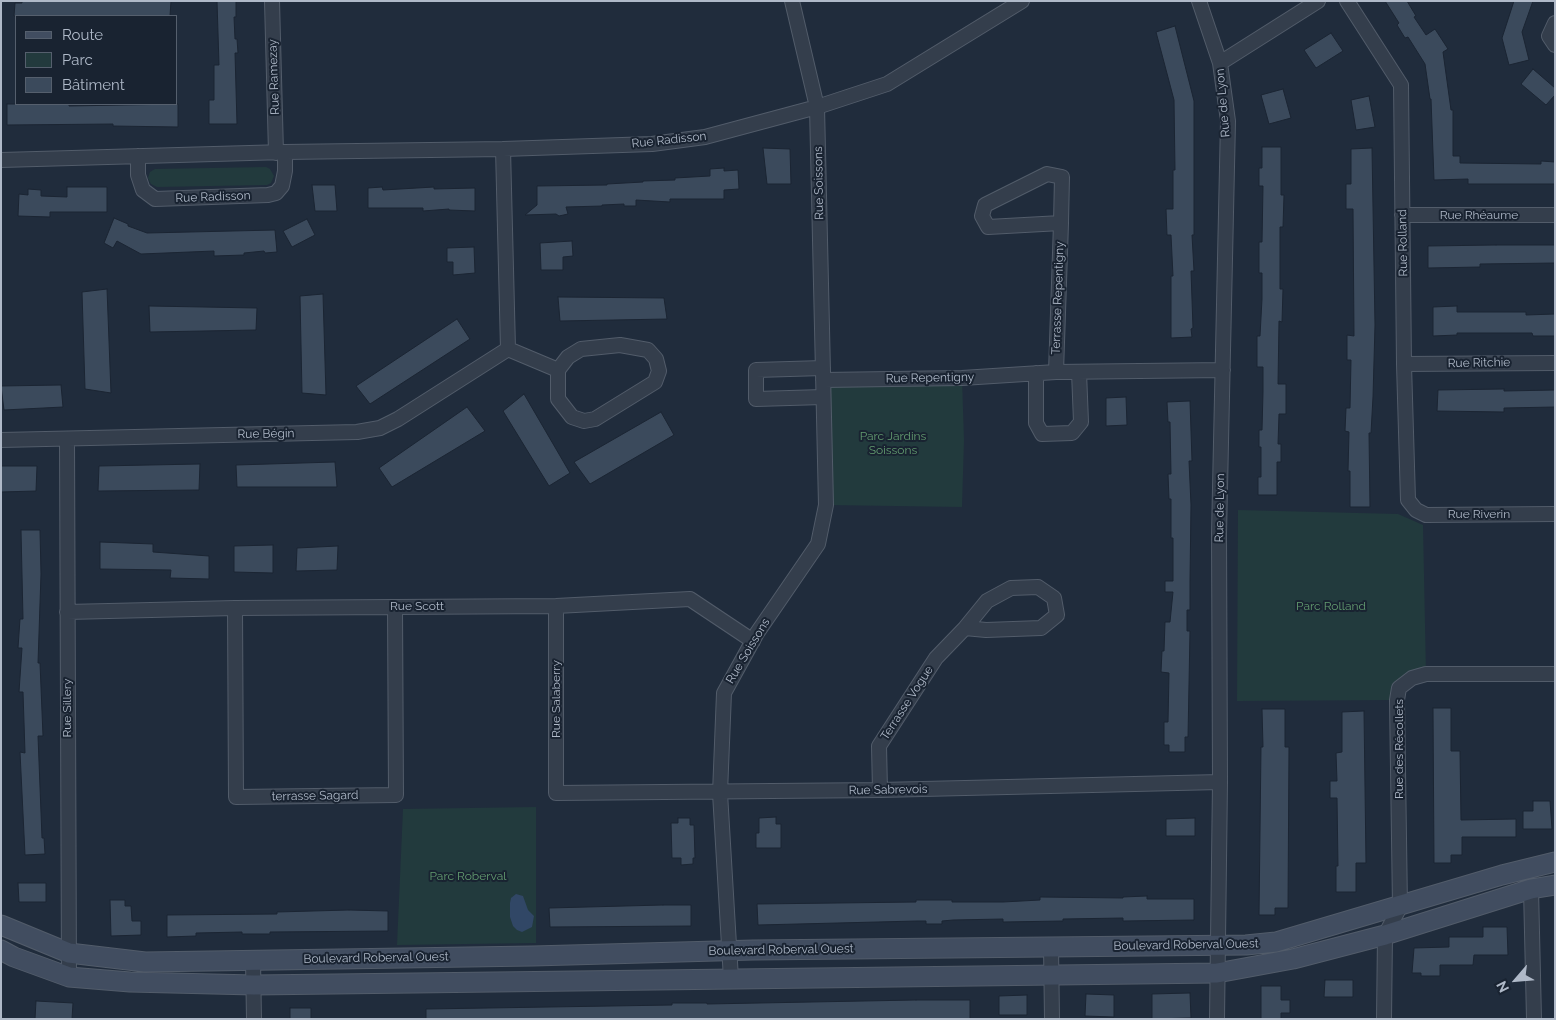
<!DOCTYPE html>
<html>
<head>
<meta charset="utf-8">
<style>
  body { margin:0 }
  #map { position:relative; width:1556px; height:1020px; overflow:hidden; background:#202c3c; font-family:Raleway,sans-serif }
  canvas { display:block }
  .frame { position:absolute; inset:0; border:2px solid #afb9c8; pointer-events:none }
  .legend { position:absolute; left:15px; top:15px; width:162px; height:90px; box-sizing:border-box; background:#192331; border:1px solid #555f6d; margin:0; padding:6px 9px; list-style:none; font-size:15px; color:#afb9c8 }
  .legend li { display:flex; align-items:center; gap:10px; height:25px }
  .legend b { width:25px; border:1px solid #555f6d }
  .north { position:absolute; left:1491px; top:955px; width:50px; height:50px; -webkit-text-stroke:4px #192331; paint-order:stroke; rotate:243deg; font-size:14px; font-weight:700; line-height:20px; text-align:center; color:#afb9c8 }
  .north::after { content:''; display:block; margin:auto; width:18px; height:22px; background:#afb9c8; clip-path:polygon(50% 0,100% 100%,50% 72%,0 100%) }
</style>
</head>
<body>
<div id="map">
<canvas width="1556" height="1020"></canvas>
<div class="frame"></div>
<ul class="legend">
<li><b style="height:6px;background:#414d60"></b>Route</li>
<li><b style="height:14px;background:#223a3d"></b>Parc</li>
<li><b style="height:14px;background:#3b4a5c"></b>Bâtiment</li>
</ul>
<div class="north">N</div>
</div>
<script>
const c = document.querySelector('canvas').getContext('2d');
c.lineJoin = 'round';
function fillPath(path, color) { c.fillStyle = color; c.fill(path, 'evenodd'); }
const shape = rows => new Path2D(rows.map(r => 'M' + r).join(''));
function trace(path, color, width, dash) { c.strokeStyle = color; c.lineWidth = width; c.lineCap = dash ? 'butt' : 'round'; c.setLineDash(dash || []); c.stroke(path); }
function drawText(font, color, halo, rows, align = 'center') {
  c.font = font + ' Raleway,sans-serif'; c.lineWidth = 4; c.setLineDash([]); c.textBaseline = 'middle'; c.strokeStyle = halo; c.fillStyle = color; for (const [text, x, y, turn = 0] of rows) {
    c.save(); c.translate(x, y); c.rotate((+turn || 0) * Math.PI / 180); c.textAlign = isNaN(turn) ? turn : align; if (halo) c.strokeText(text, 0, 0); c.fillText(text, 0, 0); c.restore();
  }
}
fillPath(shape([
  [266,167,270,169,274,176,271,183,267,185,157,187,151,184,148,178,150,172,155,169],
  [962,378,964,440,962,507,826,505,823,380],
  [1238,510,1398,514,1423,525,1426,674,1412,678,1397,700,1237,701],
  [536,807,536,943,397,945,403,809]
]), '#223a3d');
fillPath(shape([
  [516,894,523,896,528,910,534,916,532,927,522,932,517,930,513,926,510,917,510,903,511,898]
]), '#314766');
const building = shape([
  [22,1,171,1,170,16,14,16,15,3,22,3,22,1],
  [217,1,236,1,236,17,234,17,235,39,237,39,238,53,235,53,237,124,209,124,209,100,214,100,214,65,219,65,217,1],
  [1385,1,1407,1,1416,16,1414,17,1426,35,1435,29,1448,49,1443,52,1451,110,1453,110,1453,156,1460,156,1460,163,1541,164,1541,161,1555,162,1555,184,1468,184,1468,179,1434,180,1431,99,1430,99,1425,64,1408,37,1405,38,1397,25,1399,23,1385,1],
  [1514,1,1533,1,1522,32,1529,60,1509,65,1502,38,1514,1],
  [1175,26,1194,101,1194,235,1192,235,1194,271,1191,271,1193,328,1191,329,1192,337,1171,338,1171,276,1173,276,1171,235,1167,235,1166,209,1173,209,1173,170,1175,170,1174,100,1156,32,1175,26],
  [1331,33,1343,51,1316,68,1304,50,1331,33],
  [1533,69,1555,88,1555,95,1546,105,1521,84,1533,69],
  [1283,89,1291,118,1269,124,1261,95,1283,89],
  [1369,96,1375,127,1356,130,1351,100,1369,96],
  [7,104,69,104,69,106,178,104,178,127,113,126,113,124,7,125,7,104],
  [1262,147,1281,147,1281,195,1284,195,1283,227,1280,227,1280,289,1283,289,1282,322,1279,321,1278,384,1286,384,1286,414,1279,414,1278,444,1281,444,1281,462,1277,462,1277,495,1258,495,1258,477,1261,477,1261,447,1259,447,1259,430,1262,430,1263,392,1263,367,1257,367,1257,336,1260,336,1262,299,1262,273,1259,273,1259,242,1262,242,1263,186,1259,186,1259,168,1262,168,1262,147],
  [763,148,790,149,791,184,767,184,763,148],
  [1372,148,1375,325,1373,397,1371,433,1369,433,1370,507,1350,507,1350,471,1348,471,1349,432,1345,431,1346,408,1350,408,1351,360,1347,360,1347,335,1354,336,1353,209,1346,209,1346,184,1351,184,1351,149,1372,148],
  [724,168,724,171,738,170,739,189,724,190,724,199,670,199,670,202,636,200,636,206,624,206,624,204,602,205,602,206,566,207,568,214,559,216,556,214,525,215,537,205,537,186,607,185,607,184,643,182,643,181,675,180,675,178,710,176,710,169,724,168],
  [312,185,335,185,337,211,315,211,312,185],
  [67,187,107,187,107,212,50,212,50,217,18,216,19,194,28,195,28,189,41,190,41,196,67,197,67,187],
  [382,187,383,190,434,187,434,189,475,188,475,211,449,210,449,209,423,211,423,208,368,208,368,188,382,187],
  [114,218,128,224,128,226,147,233,275,230,277,252,265,253,264,251,244,253,244,255,214,256,214,251,141,254,117,241,113,248,104,243,114,218],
  [307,219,315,235,292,247,283,231,307,219],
  [572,241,573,256,563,257,563,270,541,270,540,243,572,241],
  [1496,245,1555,245,1555,263,1480,264,1480,267,1428,268,1428,246,1496,245],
  [474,247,475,273,453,275,453,262,447,262,447,248,474,247],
  [107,289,111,393,85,389,82,292,107,289],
  [323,294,326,395,302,393,300,296,323,294],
  [558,297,664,298,667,319,560,321,558,297],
  [149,306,257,308,256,330,150,332,149,306],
  [1457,306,1457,312,1526,312,1526,315,1555,314,1555,336,1533,336,1532,333,1457,333,1457,335,1433,336,1433,307,1457,306],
  [457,319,470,339,370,404,356,386,457,319],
  [61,385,63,407,4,410,1,386,61,385],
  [1504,389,1504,391,1555,390,1555,407,1504,408,1504,412,1437,411,1438,390,1504,389],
  [524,394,570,473,549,486,503,411,524,394],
  [1126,397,1127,425,1106,426,1106,398,1126,397],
  [1190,401,1192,461,1189,461,1191,505,1190,581,1190,610,1187,610,1187,631,1190,631,1188,737,1185,737,1185,752,1169,752,1169,745,1164,745,1164,722,1168,722,1169,673,1161,672,1162,651,1164,651,1165,622,1170,622,1173,592,1165,592,1165,581,1173,581,1173,538,1171,538,1171,499,1169,499,1168,474,1171,474,1170,422,1168,422,1167,402,1190,401],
  [467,407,485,431,392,487,379,468,467,407],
  [661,412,674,435,590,484,574,462,661,412],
  [335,462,337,487,237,487,236,465,335,462],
  [200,464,199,490,98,491,99,466,200,464],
  [1,466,37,466,36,491,1,492,1,466],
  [21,530,40,530,41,574,38,663,40,663,43,736,38,736,42,838,44,838,45,854,25,855,20,752,25,753,23,692,19,692,22,648,18,648,20,619,23,619,21,530],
  [100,542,153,544,153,552,209,556,209,579,170,578,171,570,100,569,100,542],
  [273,545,273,573,234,572,234,546,273,545],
  [338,546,337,570,296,571,297,548,338,546],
  [1433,708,1451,708,1451,751,1460,751,1461,820,1516,819,1516,837,1462,837,1462,855,1451,855,1451,863,1434,863,1433,708],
  [1262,709,1285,709,1285,747,1289,747,1288,908,1275,908,1275,915,1259,915,1261,747,1263,747,1262,709],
  [1364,711,1366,863,1356,863,1356,892,1336,892,1336,866,1338,866,1337,798,1330,798,1330,781,1337,781,1336,753,1342,752,1342,712,1364,711],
  [1533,801,1550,801,1552,829,1523,829,1523,811,1533,811,1533,801],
  [776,817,776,824,781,824,781,848,756,848,756,833,759,833,759,818,776,817],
  [678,818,690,818,690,825,694,825,695,858,693,858,693,864,681,865,681,858,672,858,671,823,678,823,678,818],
  [1195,818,1195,836,1166,836,1166,819,1195,818],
  [18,883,46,883,46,902,19,902,18,883],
  [1147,896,1147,899,1194,899,1194,920,1123,921,1123,918,1063,919,1063,921,1003,922,1003,919,953,920,942,921,942,924,926,924,926,921,917,921,758,925,757,904,916,902,916,900,952,900,952,902,1003,902,1040,900,1040,897,1123,898,1123,897,1147,896],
  [110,900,125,900,125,906,131,906,132,921,141,921,141,935,111,936,110,900],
  [663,905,691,905,691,926,550,927,549,908,663,905],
  [349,910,388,911,388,931,270,932,270,934,242,934,242,932,196,933,196,936,167,937,167,915,277,914,277,912,349,910],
  [1483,927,1507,927,1508,955,1474,955,1473,965,1440,965,1440,976,1421,976,1421,973,1412,973,1414,948,1449,947,1449,937,1483,937,1483,927],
  [1325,980,1353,980,1353,997,1324,997,1325,980],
  [1261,986,1281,986,1281,1000,1290,1000,1290,1013,1281,1013,1281,1019,1261,1019,1261,986],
  [1190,993,1191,1018,1152,1019,1152,994,1190,993],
  [1086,994,1114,995,1114,1017,1085,1016,1086,994],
  [1027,995,1027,1015,999,1015,999,996,1027,995],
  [916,1000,970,1000,970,1019,426,1019,426,1009,672,1005,672,1003,707,1003,707,1004,916,1000],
  [36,1001,73,1003,72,1019,35,1019,36,1001],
  [290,1008,311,1008,311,1019,290,1019,290,1008]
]);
fillPath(building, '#3b4a5c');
trace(building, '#1b2533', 1);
const street = shape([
  [272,1,276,153],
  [1199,1,1220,63,1228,121,1219,534,1220,782,1217,1019],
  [1347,1,1401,85,1404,364,1408,500,1416,510,1426,515,1555,514],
  [1555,23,1549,36,1555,45],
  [1220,63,1318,1],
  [138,156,138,175,143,190,155,199,268,195,276,193,282,186,285,171,285,152],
  [1,160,285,152,503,149,652,144,705,137,817,107,887,84,1022,1],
  [1402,215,1555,215],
  [620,345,648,350,656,359,659,371,655,382,595,419,584,421,572,417,558,399,558,370,568,357,581,349,620,345],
  [508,349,558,370],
  [1404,364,1555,363],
  [823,368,756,370,756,399,823,397],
  [1056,372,1061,223,1062,177,1047,174,985,205,982,216,988,227,1061,223],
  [1036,373,1036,423,1042,434,1072,433,1081,422,1079,372],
  [823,380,962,378,1056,372,1223,370],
  [67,439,69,977],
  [1,440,357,432,380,428,398,419,508,349,503,149],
  [556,606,556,793,880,790,1220,782],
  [235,608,236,797,396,795,395,607],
  [67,612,235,608,556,606,690,599,753,641],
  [880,790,879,746,936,658,965,628,987,601,1011,588,1038,587,1054,598,1057,615,1041,628,986,630,965,628],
  [1531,889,1534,1019],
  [1051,946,1052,1019],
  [253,960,254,1019],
  [731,979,720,793,724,693,757,633,818,544,826,505,817,107,792,1],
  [1384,1019,1385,935,1400,907,1397,700,1399,688,1412,678,1426,674,1555,674]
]);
const secondary = shape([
  [1,925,69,953,145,962,533,956,753,950,1246,945,1276,942,1502,875,1555,862],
  [1,950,14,957,69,977,130,982,254,985,1217,973,1293,959,1385,935,1531,889,1555,885]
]);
trace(street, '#525c6a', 16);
trace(secondary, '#525c6a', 21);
trace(street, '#343e4c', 14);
trace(secondary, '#414d60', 19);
drawText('12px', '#afb9c8', '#192331', [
  ["Rue Ramezay",274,77,-92],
  ["Rue de Lyon",1223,103,-95],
  ["Rue Radisson",669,140,-6],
  ["Rue Soissons",819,183,-91],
  ["Rue Radisson",213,197,-2],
  ["Rue Rhéaume",1479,215],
  ["Rue Rolland",1403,243,-91],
  ["Terrasse Repentigny",1058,298,-88],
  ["Rue Ritchie",1479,363,-1],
  ["Rue Repentigny",930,378,-1],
  ["Rue Bégin",266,434,-1],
  ["Rue de Lyon",1220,508,-89],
  ["Rue Riverin",1479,514],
  ["Rue Scott",417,606],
  ["Rue Soissons",748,651,-59],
  ["Rue Salaberry",556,699,-90],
  ["Terrasse Vogue",907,703,-57],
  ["Rue Sillery",67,708,-90],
  ["Rue des Récollets",1399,749,-90],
  ["Rue Sabrevois",888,790,-1],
  ["terrasse Sagard",315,796,-1],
  ["Boulevard Roberval Ouest",1186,945,-1],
  ["Boulevard Roberval Ouest",781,950,-1],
  ["Boulevard Roberval Ouest",376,958,-1]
]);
drawText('12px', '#639c70', '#192331', [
  ["Parc Jardins",893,436],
  ["Soissons",893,450],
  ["Parc Rolland",1331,606],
  ["Parc Roberval",468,876]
]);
</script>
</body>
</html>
